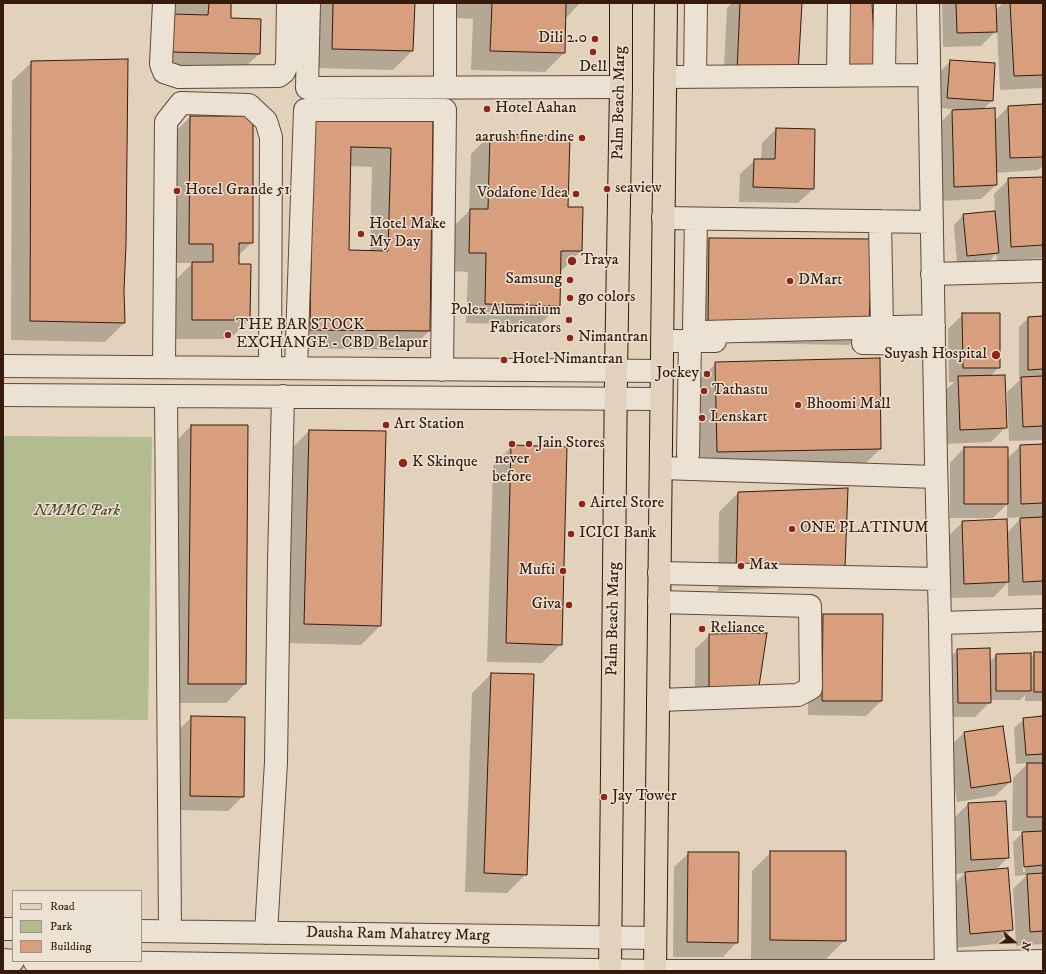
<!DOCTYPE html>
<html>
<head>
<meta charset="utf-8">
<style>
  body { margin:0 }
  #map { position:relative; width:1046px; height:974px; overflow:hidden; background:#e2d2bb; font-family:"IM FELL DW Pica",serif }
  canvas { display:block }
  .frame { position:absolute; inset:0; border:4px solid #361b0c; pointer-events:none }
  .legend { position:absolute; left:12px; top:890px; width:130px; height:72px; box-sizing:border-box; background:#ece2d3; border:1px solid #a39283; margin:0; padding:5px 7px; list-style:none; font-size:12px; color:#361b0c }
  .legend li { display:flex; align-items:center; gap:8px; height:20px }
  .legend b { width:20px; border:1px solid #a39283 }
  .north { position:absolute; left:994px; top:922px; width:40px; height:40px; -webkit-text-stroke:3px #ece2d3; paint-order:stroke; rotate:110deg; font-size:11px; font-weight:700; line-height:16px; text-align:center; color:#361b0c }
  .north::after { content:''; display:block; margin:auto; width:14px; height:18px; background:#361b0c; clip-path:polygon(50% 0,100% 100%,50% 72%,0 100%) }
</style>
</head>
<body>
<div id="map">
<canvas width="1046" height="974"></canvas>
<div class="frame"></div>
<ul class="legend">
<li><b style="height:5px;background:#e2d2bb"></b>Road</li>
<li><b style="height:11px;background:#b3bc91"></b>Park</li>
<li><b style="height:11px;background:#d89f7e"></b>Building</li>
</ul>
<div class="north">N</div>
</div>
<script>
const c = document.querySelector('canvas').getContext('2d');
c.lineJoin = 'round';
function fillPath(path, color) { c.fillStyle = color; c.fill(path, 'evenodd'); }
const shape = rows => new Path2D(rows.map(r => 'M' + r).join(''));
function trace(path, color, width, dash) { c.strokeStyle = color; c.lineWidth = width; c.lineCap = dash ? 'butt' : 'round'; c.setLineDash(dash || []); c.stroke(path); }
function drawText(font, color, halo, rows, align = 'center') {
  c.font = font + ' "IM FELL DW Pica",serif'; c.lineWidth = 3; c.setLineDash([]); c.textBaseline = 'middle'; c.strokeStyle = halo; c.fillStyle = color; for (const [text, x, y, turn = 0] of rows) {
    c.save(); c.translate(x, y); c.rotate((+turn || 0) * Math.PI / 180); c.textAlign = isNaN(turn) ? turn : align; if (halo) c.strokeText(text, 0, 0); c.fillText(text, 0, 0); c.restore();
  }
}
fillPath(shape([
  [3,436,152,437,148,720,3,719]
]), '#b3bc91');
fillPath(shape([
  [153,3,243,3,241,4,230,4,230,19,259,54,239,73,152,71],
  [315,3,414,3,412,51,393,70,313,68],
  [456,3,580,3,567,17,565,17,564,53,545,72,471,70,473,19,455,18],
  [732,3,801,3,797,74,783,88,723,85,727,8],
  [942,3,995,3,995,11,1003,3,1043,3,1043,86,1041,88,1000,90,997,30,981,46,943,47],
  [950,61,994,64,992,101,983,109,994,121,1008,107,1043,105,1043,166,1038,170,995,173,996,185,981,199,940,201,938,125,954,109,938,108,941,71],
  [32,62,123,290,124,323,105,342,11,340,12,81],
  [190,117,252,117,252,242,238,256,238,265,249,320,230,339,174,339,173,282,193,263,171,263,171,136],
  [313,119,432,121,429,331,410,350,291,348],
  [350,166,372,167,370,252,348,251],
  [776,129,813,189,798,203,739,202,740,174,755,160,761,160,762,143],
  [490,135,581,251,562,270,560,270,559,306,539,325,466,323,468,272,450,271,451,229,469,211,471,154],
  [1043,178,1043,258,997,261,996,254,988,263,957,265,954,225,963,215,995,212,994,194,1009,179],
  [709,239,868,326,849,345,689,342,690,258],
  [963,314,999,367,990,376,1006,427,991,442,945,444,944,392,954,382,949,382,948,329],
  [1043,317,1043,440,1009,441,1007,392,1021,379,1019,379,1019,327,1028,318],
  [716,363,880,449,861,468,698,471,697,382],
  [191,426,245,684,226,703,170,703,172,445],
  [309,431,380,626,361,645,285,643,290,450],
  [1043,445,1043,595,1008,596,1008,582,994,597,950,598,948,536,963,522,1007,533,1022,517,1007,518,1007,504,993,518,950,518,950,463,964,448,1007,459,1020,446],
  [512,446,561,644,542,663,487,662,493,466],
  [738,493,825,586,718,591,719,512],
  [824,615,882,615,881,701,866,716,808,715,809,630],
  [710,635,743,708,695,708,695,649],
  [958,650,990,662,996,655,1030,658,1035,653,1043,653,1043,701,1025,701,1025,695,1020,700,990,700,990,702,975,717,944,717,943,664],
  [491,674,526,874,507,893,465,892,472,693],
  [192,717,243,796,228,811,176,810,177,731],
  [1043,717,1043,944,1016,946,1013,889,1027,875,1015,876,1013,842,1025,831,1012,831,1013,778,1028,763,1016,764,1014,728,1024,719],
  [1022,840,1024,840,1025,872,1023,872],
  [1002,727,1010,782,995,796,957,802,949,747,964,733],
  [968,804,1008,857,996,870,1012,930,997,944,955,948,951,887,965,873,956,874,954,818],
  [771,852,845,940,826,959,751,959,752,871],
  [689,853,737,942,723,957,673,957,674,867]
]), '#0003');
const building = shape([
  [209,3,231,3,231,18,261,19,260,54,170,52,171,14,208,15,209,3],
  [333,3,415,3,413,51,332,49,333,3],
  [492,3,566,3,565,53,490,51,492,3],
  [740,3,802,3,798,74,737,71,740,3],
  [847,3,872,3,876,70,847,70,847,3],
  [956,3,996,3,997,32,957,33,956,3],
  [1010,3,1043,3,1043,75,1014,76,1010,3],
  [128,59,126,244,124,290,125,323,30,321,31,61,128,59],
  [950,60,995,63,993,101,947,98,950,60],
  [1043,104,1043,157,1010,158,1008,106,1043,104],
  [995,108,997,185,954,187,952,110,995,108],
  [190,116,253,116,253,243,239,243,239,264,251,264,250,320,192,320,192,262,213,262,213,244,189,244,190,116],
  [313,118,433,120,430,331,310,330,313,118],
  [351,147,391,148,388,251,349,250,351,147],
  [776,128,815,129,814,189,753,187,754,159,775,159,776,128],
  [490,134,570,136,568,207,583,207,582,251,561,251,560,306,485,304,486,253,469,253,470,209,488,209,490,134],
  [1043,177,1043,245,1011,247,1008,178,1043,177],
  [995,211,999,253,967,256,963,214,995,211],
  [709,238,872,239,869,326,708,323,709,238],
  [962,313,1000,313,1000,368,963,368,962,313],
  [1043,316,1043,369,1028,370,1028,317,1043,316],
  [880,358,881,449,717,452,715,362,880,358],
  [1005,375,1007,428,960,430,958,376,1005,375],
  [1043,376,1043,426,1023,427,1021,377,1043,376],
  [191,425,248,425,246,684,188,684,191,425],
  [309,430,386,431,381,626,304,624,309,430],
  [1043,444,1043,503,1021,504,1020,445,1043,444],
  [511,445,567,447,562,645,506,643,511,445],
  [964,447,1008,447,1008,504,964,504,964,447],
  [848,488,845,567,736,573,738,492,848,488],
  [1043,517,1043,581,1023,582,1020,518,1043,517],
  [1007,519,1009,582,964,584,962,521,1007,519],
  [823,614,883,614,882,701,822,701,823,614],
  [767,633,758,693,709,694,709,634,767,633],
  [990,648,991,703,958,703,957,649,990,648],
  [1034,652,1043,652,1043,692,1034,692,1034,652],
  [1031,653,1031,691,996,691,996,654,1031,653],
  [491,673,534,674,527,875,484,873,491,673],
  [191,716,245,717,244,797,190,796,191,716],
  [1043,716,1043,754,1026,755,1023,718,1043,716],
  [1003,726,1011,782,971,788,964,732,1003,726],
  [1027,763,1043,763,1043,817,1027,817,1027,763],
  [1006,801,1009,858,971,860,968,803,1006,801],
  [1043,831,1043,865,1024,867,1022,832,1043,831],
  [770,851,846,851,846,941,770,940,770,851],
  [688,852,739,852,738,943,687,942,688,852],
  [1008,868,1013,930,970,934,965,872,1008,868],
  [1043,873,1043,931,1030,932,1027,874,1043,873]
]);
fillPath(building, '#d89f7e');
trace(building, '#361b0c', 1);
const minor = shape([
  [164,3,161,64,164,72,179,77,279,76,284,72,287,65,288,3],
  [309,3,307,88,621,87],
  [445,3,445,87],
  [928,3,936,461,940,623,946,971],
  [884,75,885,3],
  [838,76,839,3],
  [665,77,929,75],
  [695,77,696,3],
  [663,218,932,222],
  [696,219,694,328,697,332,702,332,934,326],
  [880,221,882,328],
  [932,274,1043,271],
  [662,341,715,341],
  [863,343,934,344],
  [3,366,662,371],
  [164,367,166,122,181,103,249,105,266,121,271,137,270,368],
  [296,368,305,110,445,110,442,370],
  [3,395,661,399],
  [166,396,170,931],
  [688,454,690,341],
  [661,468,936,477],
  [659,573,939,579],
  [940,623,1043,620],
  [658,700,798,695,811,688,810,606,659,602],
  [3,929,13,929],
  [141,931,655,938],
  [266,933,276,762,279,563,283,396],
  [3,960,13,961],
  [34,961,655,971,946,971],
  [945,963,1043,961]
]);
const major = shape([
  [610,971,616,371,621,87,621,3],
  [655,971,666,3]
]);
trace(minor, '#614938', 24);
trace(major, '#361b0c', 24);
trace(minor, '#ece2d3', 22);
trace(major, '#e2d2bb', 22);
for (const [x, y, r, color] of [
  [595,39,4,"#8f2418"],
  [593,52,4,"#8f2418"],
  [487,109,4,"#8f2418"],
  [582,138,4,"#8f2418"],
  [607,189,4,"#8f2418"],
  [177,191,4,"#8f2418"],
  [576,194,4,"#8f2418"],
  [361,234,4,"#8f2418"],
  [572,261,5,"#8f2418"],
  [570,280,4,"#8f2418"],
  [790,281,4,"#8f2418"],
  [570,298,4,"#8f2418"],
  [569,320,4,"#8f2418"],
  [228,335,4,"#8f2418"],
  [570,338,4,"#8f2418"],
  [996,355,5,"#8f2418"],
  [504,360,4,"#8f2418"],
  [707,374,4,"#8f2418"],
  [704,391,4,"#8f2418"],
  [798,405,4,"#8f2418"],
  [702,418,4,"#8f2418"],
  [386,425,4,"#8f2418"],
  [512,444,4,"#8f2418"],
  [529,444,4,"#8f2418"],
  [403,463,5,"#8f2418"],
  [582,504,4,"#8f2418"],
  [792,529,4,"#8f2418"],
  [571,534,4,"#8f2418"],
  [741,566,4,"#8f2418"],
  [563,571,4,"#8f2418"],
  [569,605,4,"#8f2418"],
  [702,629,4,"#8f2418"],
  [604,797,4,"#8f2418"]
]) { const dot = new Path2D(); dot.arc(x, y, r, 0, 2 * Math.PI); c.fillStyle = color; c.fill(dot); trace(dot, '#ece2d3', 1.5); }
drawText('16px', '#361b0c', '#ece2d3', [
  ["Dili 2.0",587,39,"right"],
  ["Dell",593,68,"center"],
  ["Hotel Aahan",495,109],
  ["aarush fine dine",574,138,"right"],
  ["seaview",615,189],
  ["Hotel Grande 51",185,191],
  ["Vodafone Idea",568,194,"right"],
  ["Hotel Make",369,225],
  ["My Day",369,243],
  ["Traya",581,261],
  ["Samsung",562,280,"right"],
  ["DMart",798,281],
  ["go colors",578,298],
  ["Polex Aluminium",561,311,"right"],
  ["Fabricators",561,329,"right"],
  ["THE BAR STOCK",236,326],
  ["EXCHANGE - CBD Belapur",236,344],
  ["Nimantran",578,338],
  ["Suyash Hospital",987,355,"right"],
  ["Hotel Nimantran",512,360],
  ["Jockey",699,374,"right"],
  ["Tathastu",712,391],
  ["Bhoomi Mall",806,405],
  ["Lenskart",710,418],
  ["Art Station",394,425],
  ["Jain Stores",537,444],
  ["never",512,460,"center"],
  ["before",512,478,"center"],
  ["K Skinque",412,463],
  ["Airtel Store",590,504],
  ["ONE PLATINUM",800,529],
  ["ICICI Bank",579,534],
  ["Max",749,566],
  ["Mufti",555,571,"right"],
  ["Giva",561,605,"right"],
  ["Reliance",710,629],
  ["Jay Tower",612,797]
], 'left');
drawText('16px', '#361b0c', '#ece2d3', [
  ["Palm Beach Marg",620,103,-89],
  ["Palm Beach Marg",614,619,-89],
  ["Dausha Ram Mahatrey Marg",398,935,1]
]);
drawText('italic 16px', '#5c4b34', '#ece2d3', [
  ["NMMC Park",77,512]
]);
</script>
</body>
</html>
